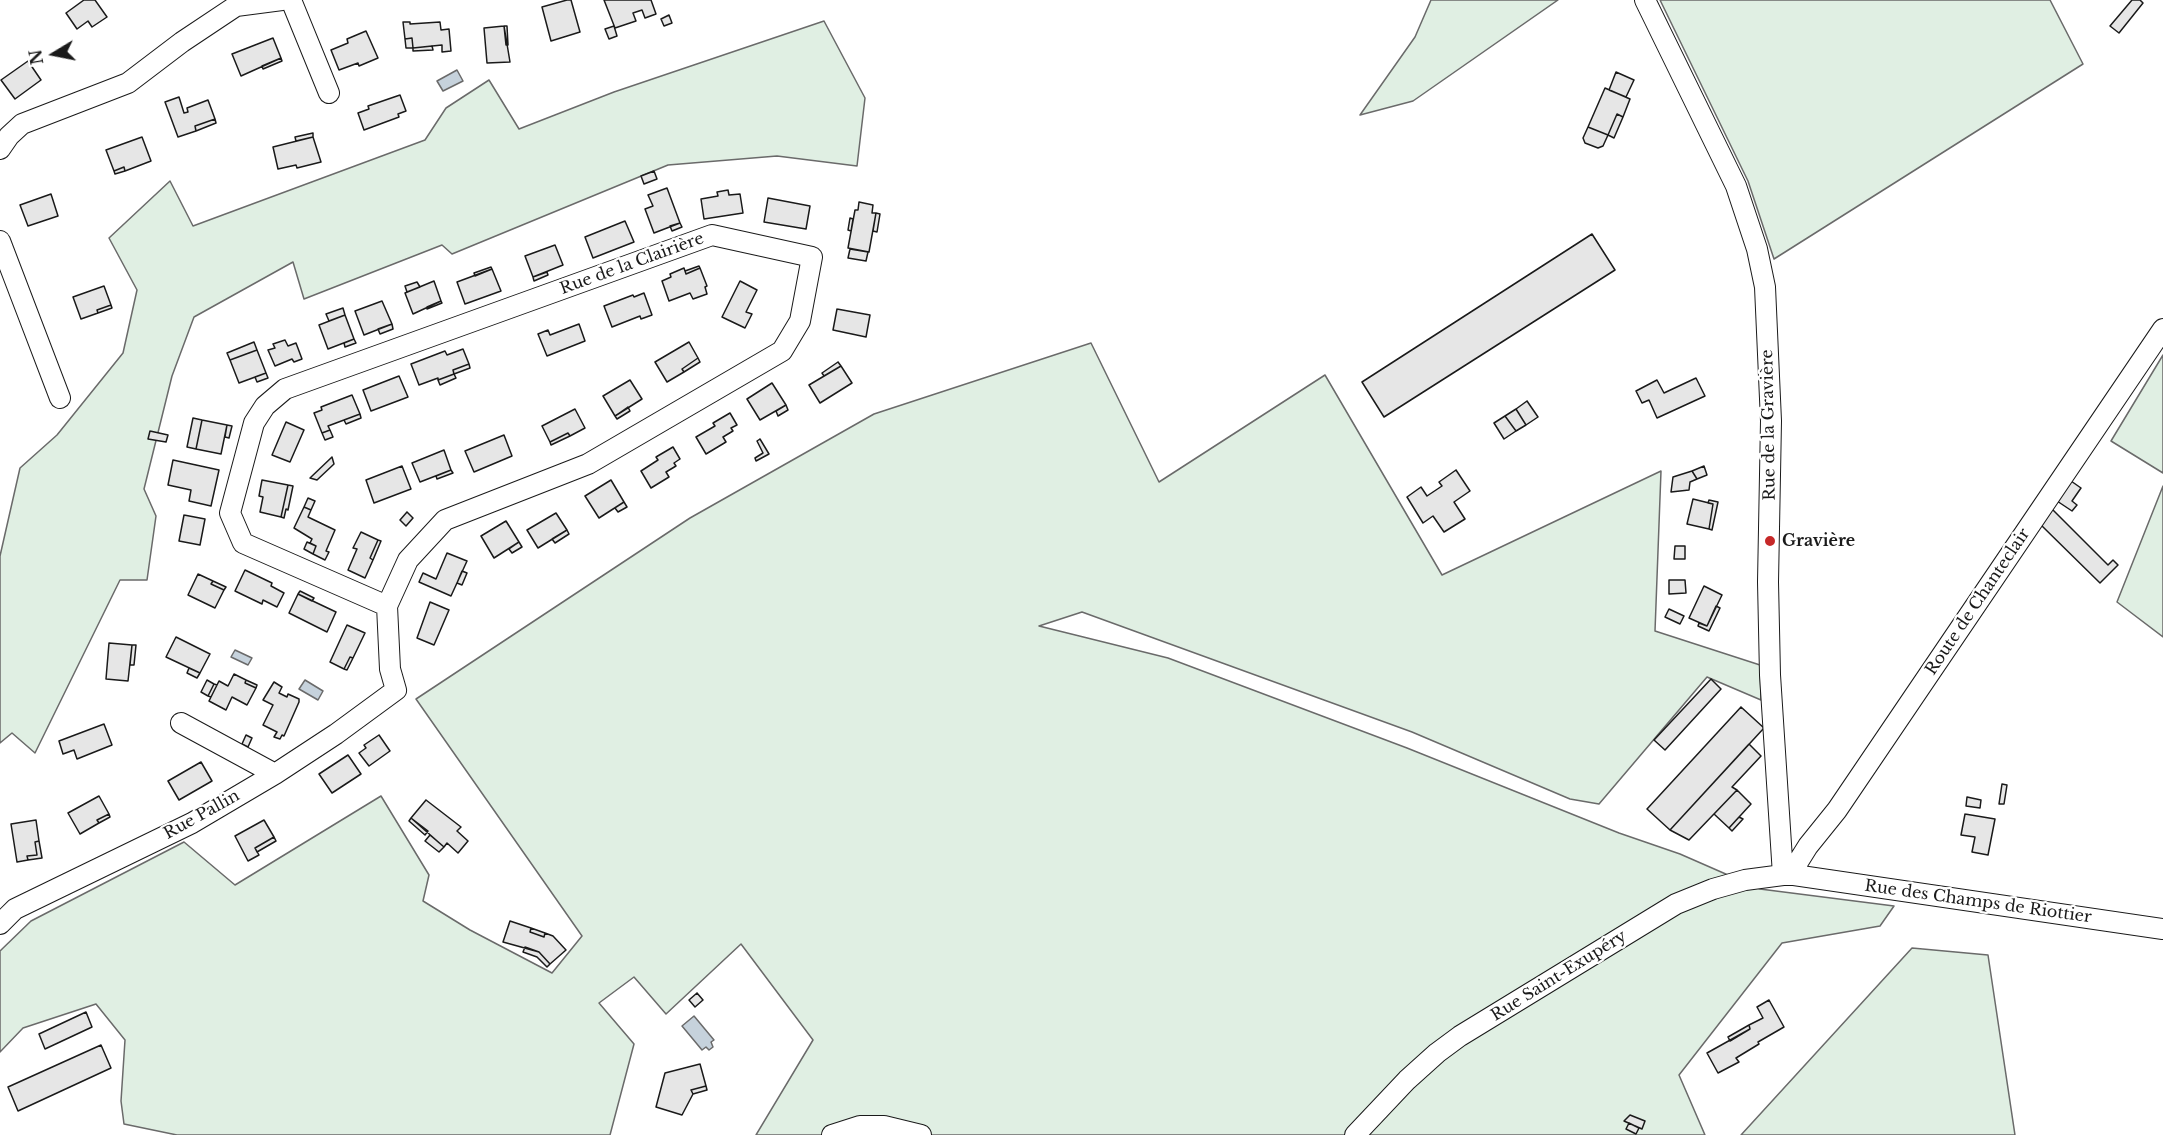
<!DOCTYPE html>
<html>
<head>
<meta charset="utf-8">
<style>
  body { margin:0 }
  #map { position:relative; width:2163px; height:1135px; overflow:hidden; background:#fff; font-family:"Libre Baskerville",serif }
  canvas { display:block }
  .north { position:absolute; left:24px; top:24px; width:60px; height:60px; -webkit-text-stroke:4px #fff; paint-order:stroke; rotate:260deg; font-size:16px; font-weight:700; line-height:24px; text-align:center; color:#1a1a1a }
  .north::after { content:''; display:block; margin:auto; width:21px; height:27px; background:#1a1a1a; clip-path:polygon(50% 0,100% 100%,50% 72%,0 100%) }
</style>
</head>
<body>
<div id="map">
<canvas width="2163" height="1135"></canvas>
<div class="north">N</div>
</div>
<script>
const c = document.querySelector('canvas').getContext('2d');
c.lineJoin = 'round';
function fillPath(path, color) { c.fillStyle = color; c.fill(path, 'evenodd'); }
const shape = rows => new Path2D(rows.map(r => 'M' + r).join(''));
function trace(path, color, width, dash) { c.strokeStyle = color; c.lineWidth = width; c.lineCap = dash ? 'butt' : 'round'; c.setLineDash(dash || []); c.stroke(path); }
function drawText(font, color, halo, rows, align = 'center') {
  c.font = font + ' "Libre Baskerville",serif'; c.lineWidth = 4.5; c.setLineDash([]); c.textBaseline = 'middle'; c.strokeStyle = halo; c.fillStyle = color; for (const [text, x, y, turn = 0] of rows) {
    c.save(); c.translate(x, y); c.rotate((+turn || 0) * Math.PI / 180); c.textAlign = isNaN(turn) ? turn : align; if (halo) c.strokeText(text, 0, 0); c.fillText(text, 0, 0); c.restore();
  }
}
const green = shape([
  [1431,0,1558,0,1413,101,1360,115,1415,37,1431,0],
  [1660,0,2050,0,2083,64,1774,259,1748,181,1660,0],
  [824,21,865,98,857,166,777,156,668,165,452,254,442,245,304,299,293,262,194,317,172,376,144,489,156,516,147,580,120,580,35,753,12,733,0,743,0,556,20,468,57,435,123,353,137,290,109,238,170,181,193,226,425,140,446,108,489,80,519,129,614,92,824,21],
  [1091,343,1159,482,1325,375,1442,575,1661,471,1655,631,1760,665,1761,700,1707,677,1599,804,1570,799,1412,732,1082,612,1039,626,1168,658,1407,748,1619,833,1680,854,1760,889,1894,906,1880,926,1782,943,1679,1075,1705,1135,756,1135,813,1040,741,944,666,1014,634,977,599,1003,634,1044,610,1135,177,1135,124,1124,121,1101,125,1040,96,1004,23,1028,0,1052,0,951,31,921,184,842,235,885,381,796,429,875,423,901,470,930,552,973,582,936,416,699,690,518,874,414,1091,343],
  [2163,355,2163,473,2111,441,2163,355],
  [2163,486,2163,637,2117,602,2163,486],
  [1912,948,1988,955,2015,1135,1741,1135,1912,948]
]);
fillPath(green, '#e0efe3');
trace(green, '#6a6a6a', 1.5);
const water = shape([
  [457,70,463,81,443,91,437,81,457,70],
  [235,650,252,658,248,665,231,657,235,650],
  [305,680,323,691,318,700,299,689,305,680],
  [694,1016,714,1040,711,1042,713,1047,709,1050,706,1047,702,1050,682,1026,694,1016]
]);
fillPath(water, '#c6d2dc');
trace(water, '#6a6a6a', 1.5);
const building = shape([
  [84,0,95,0,107,17,92,27,88,21,77,29,66,13,84,0],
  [567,0,571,0,580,32,551,41,542,7,567,0],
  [604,0,651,0,656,14,645,18,642,10,633,13,636,21,615,28,604,0],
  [2132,0,2140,0,2143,3,2119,33,2110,26,2132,0],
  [669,15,672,23,664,26,661,19,669,15],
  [403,22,410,22,410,24,440,22,441,30,449,29,451,51,442,52,442,45,413,48,412,38,405,39,403,22],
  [504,26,507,26,508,45,506,45,504,26],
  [504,26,510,62,487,63,484,28,504,26],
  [614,26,617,36,609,39,605,29,614,26],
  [366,31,378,58,359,66,358,63,339,70,331,50,348,43,347,39,366,31],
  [273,38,281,58,241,76,232,54,273,38],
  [412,38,413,48,406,48,405,39,412,38],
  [432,46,433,50,413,51,413,48,432,46],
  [281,58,282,61,263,69,262,66,281,58],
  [28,61,41,80,15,99,1,80,28,61],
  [1616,72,1634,80,1626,97,1609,90,1616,72],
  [1605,88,1630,99,1623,117,1617,114,1608,135,1588,127,1605,88],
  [400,95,406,111,398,114,399,117,364,130,358,113,369,109,368,106,400,95],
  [179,97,184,113,188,112,187,108,208,100,215,119,195,126,196,131,178,137,165,102,179,97],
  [1617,114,1623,117,1614,138,1608,135,1617,114],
  [215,119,216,123,196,131,195,126,215,119],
  [1588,127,1608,135,1603,146,1598,148,1585,143,1583,138,1588,127],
  [313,133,313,137,296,141,295,137,313,133],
  [142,137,151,161,125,171,124,167,114,171,106,150,142,137],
  [313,137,321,162,297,168,296,165,278,169,273,147,313,137],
  [124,167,125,171,115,174,114,171,124,167],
  [654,171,657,179,644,184,641,176,654,171],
  [667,188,680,223,654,233,645,209,653,206,648,195,667,188],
  [728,190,729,195,740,194,743,213,704,219,701,199,718,196,717,192,728,190],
  [51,194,58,216,28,226,20,205,51,194],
  [768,198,810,206,806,229,764,222,768,198],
  [859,202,873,205,872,213,876,213,869,252,848,248,855,210,858,210,859,202],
  [876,213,880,214,877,232,873,231,876,213],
  [850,218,853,219,851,231,848,230,850,218],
  [625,221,634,242,593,258,585,237,625,221],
  [680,223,682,227,672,231,670,226,680,223],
  [1592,234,1615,270,1384,417,1362,382,1592,234],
  [555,245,563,265,533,277,525,256,555,245],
  [850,249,868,252,866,261,848,258,850,249],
  [699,266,700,268,686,274,685,271,699,266],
  [491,267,492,269,475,276,474,273,491,267],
  [684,268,686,274,700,268,707,286,705,287,707,294,693,299,690,293,669,301,662,281,671,277,670,274,684,268],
  [492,269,501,291,465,304,457,282,492,269],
  [547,272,548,275,534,281,533,277,547,272],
  [434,281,441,301,413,314,405,293,434,281],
  [740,281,757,290,746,312,752,314,745,328,722,317,740,281],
  [417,282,420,287,407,292,405,286,417,282],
  [104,286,111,305,97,310,98,313,81,319,73,297,104,286],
  [644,293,652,315,641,319,640,316,612,327,604,306,633,295,634,297,644,293],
  [382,301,392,324,364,335,355,311,382,301],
  [441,301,442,303,427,309,427,307,441,301],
  [111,305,112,308,98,313,97,310,111,305],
  [343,308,345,315,329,321,326,314,343,308],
  [837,309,870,315,866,337,833,330,837,309],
  [345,315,354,339,328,349,319,325,345,315],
  [392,324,393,329,380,334,378,329,392,324],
  [579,324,585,341,547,356,538,334,548,330,550,335,579,324],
  [354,339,356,343,345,347,344,343,354,339],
  [285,340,288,346,296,343,302,359,294,362,292,359,275,366,268,350,275,348,273,344,285,340],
  [254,342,257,350,230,360,227,353,254,342],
  [689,342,698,358,682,369,684,372,667,382,655,362,689,342],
  [463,349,469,364,453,370,454,374,438,380,438,378,419,385,411,364,445,351,447,355,463,349],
  [257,350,266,373,239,383,230,360,257,350],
  [698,358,700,362,684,372,682,369,698,358],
  [838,362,841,366,824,376,822,373,838,362],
  [469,364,470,368,454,374,453,370,469,364],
  [841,366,852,383,820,403,809,385,841,366],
  [266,373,268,378,257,382,255,377,266,373],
  [454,374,456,378,440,385,438,380,454,374],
  [399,376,408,397,371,411,363,390,399,376],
  [1696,378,1705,396,1657,418,1649,400,1642,403,1636,391,1657,380,1664,393,1696,378],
  [630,380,642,399,615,416,603,396,630,380],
  [772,383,786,405,760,420,747,399,772,383],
  [352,395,360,414,328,426,330,430,322,433,314,413,322,410,321,407,352,395],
  [1527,401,1538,417,1526,425,1516,409,1527,401],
  [786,405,788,410,778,416,776,411,786,405],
  [628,407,630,411,617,419,615,416,628,407],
  [575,409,585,428,570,436,568,433,550,442,542,426,575,409],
  [1516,409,1526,425,1516,431,1505,416,1516,409],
  [730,413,737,425,731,428,733,431,723,437,726,442,706,454,696,437,715,426,713,423,730,413],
  [360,414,361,418,346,424,344,420,360,414],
  [1505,416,1516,431,1504,439,1494,423,1505,416],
  [193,418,202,420,196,449,187,447,193,418],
  [202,420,227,425,221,454,196,449,202,420],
  [286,422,304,430,290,462,272,455,286,422],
  [227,425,232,426,229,438,225,437,227,425],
  [330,430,333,437,325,440,322,433,330,430],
  [150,431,168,435,166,442,148,439,150,431],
  [568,433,570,436,551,445,550,442,568,433],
  [504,435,512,456,474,472,465,451,504,435],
  [760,439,769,454,756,461,755,458,763,453,757,441,760,439],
  [673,447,680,459,674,463,676,466,666,472,669,477,651,488,641,471,658,460,656,457,673,447],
  [444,450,451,470,420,482,412,463,444,450],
  [332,457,334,464,317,480,310,478,332,457],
  [173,460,219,470,211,506,189,501,191,490,168,485,173,460],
  [402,466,411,489,374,503,366,480,402,466],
  [1704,466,1707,475,1697,479,1692,471,1704,466],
  [451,470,453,473,437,479,436,476,451,470],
  [1456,470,1470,491,1454,502,1465,519,1444,532,1433,516,1423,523,1407,497,1421,487,1427,496,1442,486,1439,482,1456,470],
  [1692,471,1697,479,1690,482,1689,490,1671,492,1673,477,1692,471],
  [262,480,288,485,281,517,260,512,263,497,259,496,262,480],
  [611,480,624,502,599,518,585,496,611,480],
  [2071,481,2081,488,2072,501,2077,505,2072,511,2057,501,2071,481],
  [288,485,293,486,288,510,286,509,284,518,281,517,288,485],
  [308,498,315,501,311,510,304,507,308,498],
  [1693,499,1713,504,1709,529,1687,524,1693,499],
  [1709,500,1718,502,1712,530,1709,529,1713,504,1708,503,1709,500],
  [624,502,627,507,618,512,615,508,624,502],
  [304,507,311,510,308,517,335,530,326,551,329,552,325,560,313,554,316,546,310,543,312,539,294,528,304,507],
  [2052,509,2108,565,2113,560,2118,565,2100,583,2041,525,2052,509],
  [407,512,413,518,406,526,400,520,407,512],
  [556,513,567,530,538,548,527,530,556,513],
  [184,515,205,519,200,545,179,541,184,515],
  [506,521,519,542,494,558,481,536,506,521],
  [567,530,569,534,555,543,552,539,567,530],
  [361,532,378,540,370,558,373,560,365,578,348,570,357,549,353,548,361,532],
  [378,540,381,541,373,560,370,558,378,540],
  [307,542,316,546,313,554,304,549,307,542],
  [519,542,522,547,512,553,509,549,519,542],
  [1675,546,1685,546,1685,559,1674,559,1675,546],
  [447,553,467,561,451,596,419,582,423,573,436,579,447,553],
  [245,570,272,583,271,586,284,593,277,607,263,600,262,604,235,591,245,570],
  [462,571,467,573,462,585,457,583,462,571],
  [198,574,213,581,211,584,224,590,215,608,188,595,198,574],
  [1669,580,1685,580,1686,593,1669,594,1669,580],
  [213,581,226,587,224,590,211,584,213,581],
  [1704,586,1722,595,1707,626,1689,618,1704,586],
  [300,591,314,598,312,601,298,594,300,591],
  [298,594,336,612,327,632,289,613,298,594],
  [430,602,449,610,434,645,417,638,430,602],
  [1716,606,1720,608,1709,631,1698,626,1699,623,1707,626,1716,606],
  [1669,609,1684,616,1680,624,1665,617,1669,609],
  [347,625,365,633,353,658,350,657,344,669,330,662,347,625],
  [176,637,210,654,200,673,166,657,176,637],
  [109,643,132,645,128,681,106,679,109,643],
  [132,645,136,645,134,665,130,665,132,645],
  [350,657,353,658,347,670,344,669,350,657],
  [189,668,200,673,197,678,187,673,189,668],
  [234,674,246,680,245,683,256,688,247,705,232,697,226,710,209,701,219,681,228,686,234,674],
  [1711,679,1721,689,1665,750,1654,740,1711,679],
  [207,680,214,684,208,696,201,692,207,680],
  [246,680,257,685,256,688,245,683,246,680],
  [274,682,282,687,279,693,287,697,288,694,299,699,299,702,284,736,282,735,280,739,274,737,277,732,263,725,273,705,263,700,274,682],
  [214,684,217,685,211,697,208,696,214,684],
  [1741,707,1764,728,1670,830,1647,809,1741,707],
  [104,724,112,745,77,759,74,750,63,754,59,741,104,724],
  [246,735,252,738,248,747,242,744,246,735],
  [379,735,390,751,369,766,359,753,366,748,364,745,379,735],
  [1749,744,1761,756,1732,787,1737,790,1689,840,1670,830,1749,744],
  [348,755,361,774,332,793,319,774,348,755],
  [201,762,212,781,179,800,168,781,201,762],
  [2002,784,2007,785,2004,804,1999,804,2002,784],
  [1737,790,1751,804,1729,828,1714,814,1737,790],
  [99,796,109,814,97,820,99,823,80,834,68,813,99,796],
  [1967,797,1981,800,1980,808,1966,806,1967,797],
  [426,800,461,827,457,831,468,841,458,853,447,843,444,847,411,818,426,800],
  [109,814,110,817,99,823,97,820,109,814],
  [1965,814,1995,819,1988,855,1972,852,1975,837,1961,835,1965,814],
  [1739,817,1743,819,1732,831,1729,828,1739,817],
  [411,818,428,831,425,835,409,821,411,818],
  [36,820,39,841,35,842,37,855,27,856,28,860,17,862,11,824,36,820],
  [264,820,274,837,255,848,259,855,248,861,235,836,264,820],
  [430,835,444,847,439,852,425,841,430,835],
  [274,837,276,841,257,852,255,848,274,837],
  [39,841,42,858,28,860,27,856,37,855,35,842,39,841],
  [510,921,531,928,530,932,544,937,545,933,553,936,566,950,550,964,539,952,503,942,510,921],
  [531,928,545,933,544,937,530,932,531,928],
  [525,947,539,952,550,964,547,967,537,957,523,952,525,947],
  [697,993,703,1000,695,1007,689,1000,697,993],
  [1769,1000,1784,1027,1758,1042,1759,1044,1736,1058,1739,1062,1718,1073,1707,1053,1750,1029,1749,1025,1763,1018,1757,1007,1769,1000],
  [86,1012,92,1027,45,1049,39,1034,86,1012],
  [1749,1025,1750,1029,1730,1041,1728,1037,1749,1025],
  [101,1045,111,1068,18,1111,8,1087,101,1045],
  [700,1064,706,1086,691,1090,693,1094,682,1115,656,1107,665,1073,700,1064],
  [706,1086,707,1090,693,1094,691,1090,706,1086],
  [1630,1115,1645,1121,1642,1129,1624,1121,1630,1115],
  [1629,1123,1639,1128,1636,1134,1626,1129,1629,1123]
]);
fillPath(building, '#e6e6e6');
trace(building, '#1a1a1a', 1.5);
const minor = shape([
  [291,0,329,93],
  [1645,0,1736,186,1757,249,1765,287,1771,421,1768,582,1770,675,1783,875],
  [0,149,9,136,22,124,128,83,182,42,236,6,282,0],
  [0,241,60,398],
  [181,723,275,774],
  [1794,875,1798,862,1808,846,1837,810,2163,329],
  [0,924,15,909,192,823,275,774,336,734,396,690,390,669,387,606,243,543,230,513,254,423,265,406,285,389,712,235,812,257,800,321,782,351,588,464,445,520,408,560,387,606],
  [832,1135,860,1126,884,1126,921,1135],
  [1355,1135,1407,1080,1437,1053,1460,1036,1676,904,1713,889,1745,880,1783,875,1794,875,2163,929]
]);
trace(minor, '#1a1a1a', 22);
trace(minor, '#fff', 20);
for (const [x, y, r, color] of [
  [1770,541,6,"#c62828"]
]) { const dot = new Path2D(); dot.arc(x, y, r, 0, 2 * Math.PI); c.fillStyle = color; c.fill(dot); trace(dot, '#fff', 2); }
drawText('16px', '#1a1a1a', '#fff', [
  ["Rue de la Clairière",632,264,-20],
  ["Rue de la Gravière",1769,425,-91],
  ["Route de Chanteclair",1978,602,-56],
  ["Rue Pallin",202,815,-29],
  ["Rue des Champs de Riottier",1978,902,8],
  ["Rue Saint-Exupéry",1559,976,-32]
]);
drawText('bold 16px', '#1a1a1a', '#fff', [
  ["Gravière",1782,541]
], 'left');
</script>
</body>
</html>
